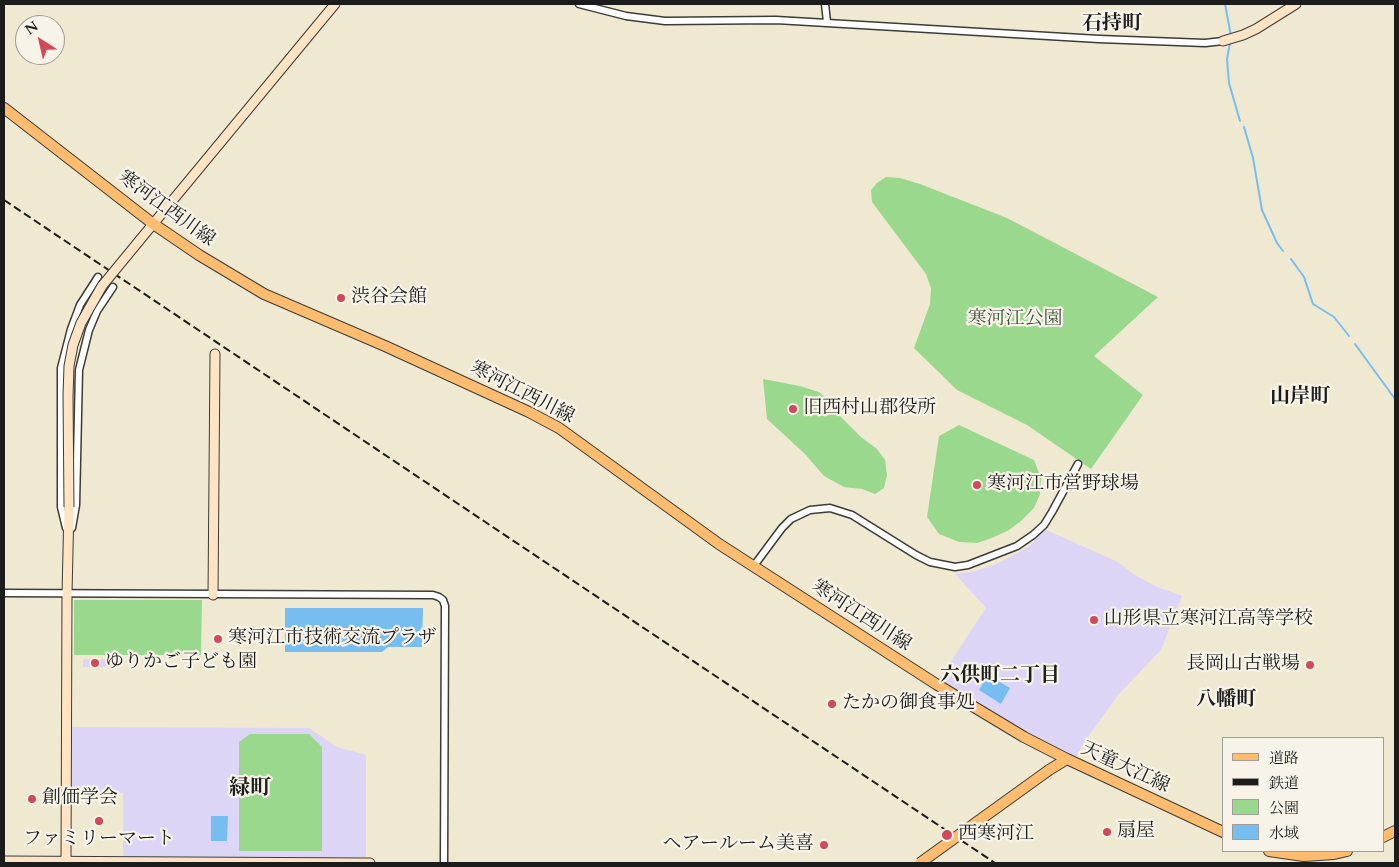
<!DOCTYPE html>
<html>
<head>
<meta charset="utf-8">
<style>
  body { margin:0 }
  #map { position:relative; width:1399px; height:867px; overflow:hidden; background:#f0e9d1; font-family:Cardo,"Noto Serif JP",serif }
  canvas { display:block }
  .frame { position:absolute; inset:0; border:5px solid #1c1c1c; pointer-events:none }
  .legend { position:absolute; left:1222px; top:737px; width:162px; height:115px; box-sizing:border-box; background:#f7f3e8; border:1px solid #9f9d96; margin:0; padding:6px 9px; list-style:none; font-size:15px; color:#1c1c1c }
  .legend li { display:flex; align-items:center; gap:10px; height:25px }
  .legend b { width:25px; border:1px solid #9f9d96 }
  .north { position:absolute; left:15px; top:15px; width:50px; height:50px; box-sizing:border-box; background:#f7f3e8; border:1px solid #9f9d96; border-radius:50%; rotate:325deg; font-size:14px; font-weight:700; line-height:20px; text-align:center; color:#1c1c1c }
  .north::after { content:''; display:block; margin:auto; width:18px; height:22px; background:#d1495b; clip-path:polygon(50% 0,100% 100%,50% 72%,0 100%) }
</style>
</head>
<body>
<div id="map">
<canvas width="1399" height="867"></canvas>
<div class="frame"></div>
<ul class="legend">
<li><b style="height:6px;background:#fdbc6f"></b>道路</li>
<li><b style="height:6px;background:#1c1c1c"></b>鉄道</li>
<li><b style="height:14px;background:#9ad88d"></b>公園</li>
<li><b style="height:14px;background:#78bdef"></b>水域</li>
</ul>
<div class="north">N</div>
</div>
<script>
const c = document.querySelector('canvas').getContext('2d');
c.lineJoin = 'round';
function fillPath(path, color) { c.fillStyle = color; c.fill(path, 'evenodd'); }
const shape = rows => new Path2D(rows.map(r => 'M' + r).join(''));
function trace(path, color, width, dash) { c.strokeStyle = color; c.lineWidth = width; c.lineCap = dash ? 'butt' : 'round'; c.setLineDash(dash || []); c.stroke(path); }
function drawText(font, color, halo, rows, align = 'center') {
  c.font = font + ' Cardo,"Noto Serif JP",serif'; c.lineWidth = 4.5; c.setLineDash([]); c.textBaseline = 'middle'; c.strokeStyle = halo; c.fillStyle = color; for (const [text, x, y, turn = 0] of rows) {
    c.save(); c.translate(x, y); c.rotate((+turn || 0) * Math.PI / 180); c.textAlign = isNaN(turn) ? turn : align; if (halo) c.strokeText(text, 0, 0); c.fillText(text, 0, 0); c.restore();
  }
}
fillPath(shape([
  [1044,529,1118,562,1135,575,1155,586,1182,596,1161,650,1118,695,1086,740,1073,762,936,684,986,608,955,574,972,572,994,565,1008,558,1031,545],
  [83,659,106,659,106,667,83,667],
  [71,727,309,728,337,747,366,755,366,857,123,857,123,793,70,793]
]), '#ddd5f6');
fillPath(shape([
  [886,177,900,178,920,184,1007,218,1158,297,1094,356,1143,395,1091,469,1027,425,957,390,914,348,930,304,931,288,926,274,872,202,871,190,877,183],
  [763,379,800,386,819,392,827,399,837,413,861,437,877,449,885,460,887,475,884,488,875,494,862,489,844,487,824,476,805,454,767,419],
  [959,425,1034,460,1041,478,1040,494,1034,508,1021,521,1009,530,992,538,977,543,959,542,939,534,927,517,939,436],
  [74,600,202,600,201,655,74,655],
  [250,734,309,734,322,747,322,851,239,851,239,742]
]), '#9ad88d');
fillPath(shape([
  [285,608,423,608,422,647,388,647,382,652,285,652],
  [988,675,1010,688,1001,704,979,690],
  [211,816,228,816,227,841,211,841]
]), '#78bdef');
trace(shape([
  [1225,4,1231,36],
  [1230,43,1227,59,1229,83,1240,121],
  [1244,127,1253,158,1262,210,1277,243,1283,251],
  [1291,259,1304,277,1313,304,1334,317,1349,336],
  [1355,344,1395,399]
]), '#78bdef', 2);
const street = shape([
  [579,4,626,16,665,21,776,20,1099,39,1205,43,1223,41],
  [825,4,827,22],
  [66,528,61,507,61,368,71,329,80,305,98,277],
  [72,528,76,505,79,370,89,330,97,311,113,287],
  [753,567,782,528,791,519,810,510,830,508,852,515,916,555,930,562,955,567,968,565,1017,546,1033,535,1044,525,1052,512,1078,464],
  [4,593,433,595,439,597,443,600,445,606,444,863]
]);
const secondary = shape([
  [1223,41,1243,35,1256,29,1296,4],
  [139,241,335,4],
  [213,595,215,354],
  [4,861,370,863],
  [66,862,67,594,69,507]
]);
const primary = shape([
  [4,108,152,223,199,255,264,294,385,346,529,412,559,428,719,544,936,684,1024,737,1067,759,1223,832],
  [1049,770,1067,759],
  [1383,837,1395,831],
  [1269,851,1304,856,1334,854,1347,851]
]);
trace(street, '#3c3b37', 9);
trace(secondary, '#3c3b37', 11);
trace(primary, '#3c3b37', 12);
trace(street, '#fff', 6);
trace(secondary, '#fee4c5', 9);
trace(primary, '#fdbc6f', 10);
trace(shape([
  [4,200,995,863]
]), '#1c1c1c', 2, [8, 4]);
const secondaryBridge = shape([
  [69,507,68,396,69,366,73,345,81,323,102,286,139,241]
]);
const primaryBridge = shape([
  [920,863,1049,770]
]);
trace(secondaryBridge, '#3c3b37', 11, []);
trace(primaryBridge, '#3c3b37', 12, []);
trace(secondaryBridge, '#fee4c5', 9);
trace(primaryBridge, '#fdbc6f', 10);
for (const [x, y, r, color] of [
  [341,298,5,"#d1495b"],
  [793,409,5,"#d1495b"],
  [977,485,5,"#d1495b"],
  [1094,620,5,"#d1495b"],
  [218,639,5,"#d1495b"],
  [95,663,5,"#d1495b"],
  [1310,665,5,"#d1495b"],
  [832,704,5,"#d1495b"],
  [32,799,5,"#d1495b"],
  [99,821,5,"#d1495b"],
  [1107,832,5,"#d1495b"],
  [947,835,6,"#d1495b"],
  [824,845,5,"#d1495b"]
]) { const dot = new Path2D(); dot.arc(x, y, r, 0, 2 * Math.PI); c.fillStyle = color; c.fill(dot); trace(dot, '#f7f3e8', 2); }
drawText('19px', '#1c1c1c', '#f7f3e8', [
  ["寒河江西川線",166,209,36],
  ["寒河江西川線",522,393,27],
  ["寒河江西川線",861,616,33],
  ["天童大江線",1125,768,25]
]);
drawText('19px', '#1c1c1c', '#f7f3e8', [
  ["渋谷会館",351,298],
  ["旧西村山郡役所",803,409],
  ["寒河江市営野球場",987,485],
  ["山形県立寒河江高等学校",1104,620],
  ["寒河江市技術交流プラザ",228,639],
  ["ゆりかご子ども園",105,663],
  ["長岡山古戦場",1300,665,"right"],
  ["たかの御食事処",842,704],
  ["創価学会",42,799],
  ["扇屋",1117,832],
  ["西寒河江",958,835],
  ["ファミリーマート",99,840,"center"],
  ["ヘアールーム美喜",814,845,"right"]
], 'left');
drawText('19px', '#42543e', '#f7f3e8', [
  ["寒河江公園",1015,320]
]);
drawText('bold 20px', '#1c1c1c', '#f7f3e8', [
  ["石持町",1112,24],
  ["山岸町",1300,397],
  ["六供町二丁目",1000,676],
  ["八幡町",1226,700]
]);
drawText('bold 21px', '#1c1c1c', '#f7f3e8', [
  ["緑町",250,789]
]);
</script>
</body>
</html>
